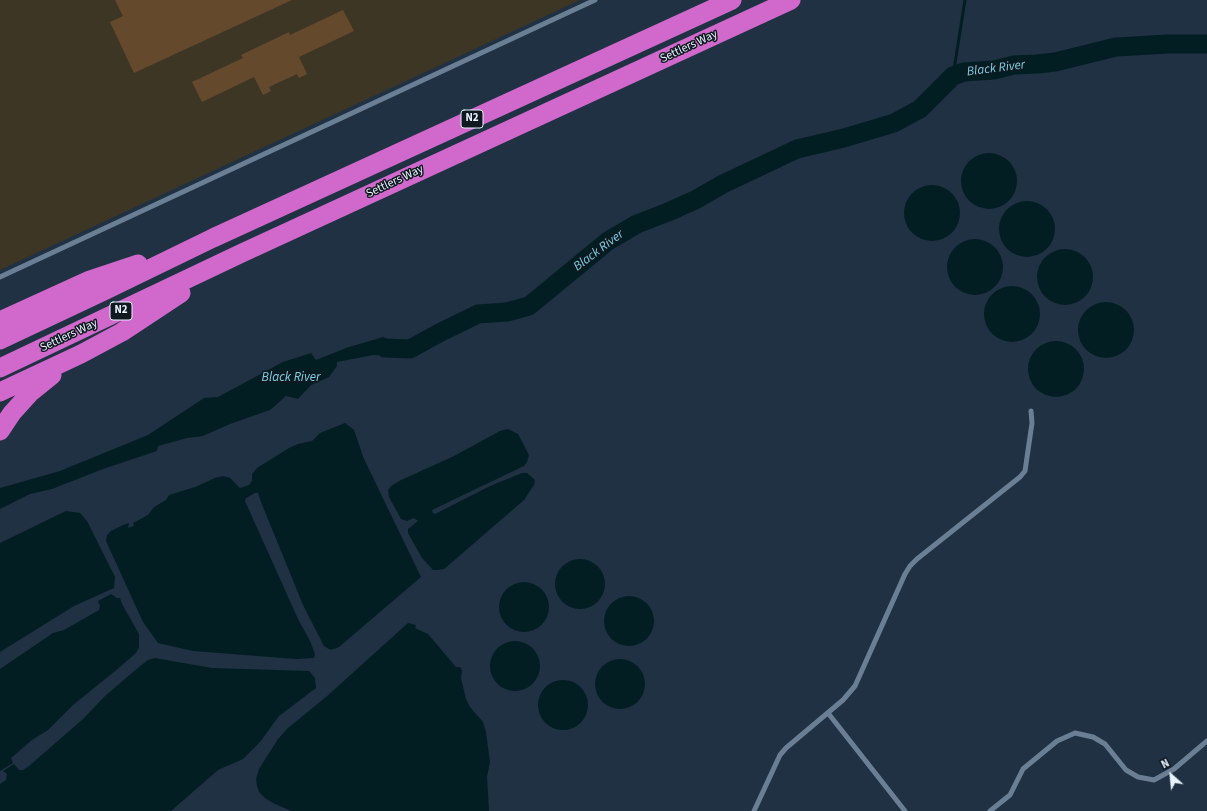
<!DOCTYPE html>
<html>
<head>
<meta charset="utf-8">
<style>
  body { margin:0 }
  #map { position:relative; width:1207px; height:811px; overflow:hidden; background:#1f3143; font-family:"Source Sans 3",sans-serif }
  canvas { display:block }
  .north { position:absolute; left:1151px; top:755px; width:40px; height:40px; -webkit-text-stroke:3px #101820; paint-order:stroke; rotate:333deg; font-size:11px; font-weight:700; line-height:16px; text-align:center; color:#e7f3ff }
  .north::after { content:''; display:block; margin:auto; width:14px; height:18px; background:#e7f3ff; clip-path:polygon(50% 0,100% 100%,50% 72%,0 100%) }
</style>
</head>
<body>
<div id="map">
<canvas width="1207" height="811"></canvas>
<div class="north">N</div>
</div>
<script>
const c = document.querySelector('canvas').getContext('2d');
c.lineJoin = 'round';
function fillPath(path, color) { c.fillStyle = color; c.fill(path, 'evenodd'); }
const shape = rows => new Path2D(rows.map(r => 'M' + r).join(''));
function trace(path, color, width, dash) { c.strokeStyle = color; c.lineWidth = width; c.lineCap = dash ? 'butt' : 'round'; c.setLineDash(dash || []); c.stroke(path); }
function drawText(font, color, halo, rows, align = 'center') {
  c.font = font + ' "Source Sans 3",sans-serif'; c.lineWidth = 3; c.setLineDash([]); c.textBaseline = 'middle'; c.strokeStyle = halo; c.fillStyle = color; for (const [text, x, y, turn = 0] of rows) {
    c.save(); c.translate(x, y); c.rotate((+turn || 0) * Math.PI / 180); c.textAlign = isNaN(turn) ? turn : align; if (halo) c.strokeText(text, 0, 0); c.fillText(text, 0, 0); c.restore();
  }
}
fillPath(shape([
  [0,0,580,0,0,270]
]), '#3e3625');
fillPath(shape([
  '961 181a28 28 0 1 1 56 0a28 28 0 1 1-56 0Z',
  '904 213a28 28 0 1 1 56 0a28 28 0 1 1-56 0Z',
  '999 229a28 28 0 1 1 56 0a28 28 0 1 1-56 0Z',
  '947 267a28 28 0 1 1 56 0a28 28 0 1 1-56 0Z',
  '1037 277a28 28 0 1 1 56 0a28 28 0 1 1-56 0Z',
  '984 314a28 28 0 1 1 56 0a28 28 0 1 1-56 0Z',
  '1078 330a28 28 0 1 1 56 0a28 28 0 1 1-56 0Z',
  [383,337,410,349,406,356,373,355,337,362,337,366,329,377,311,385,298,399,286,396,270,410,230,424,203,436,187,438,158,446,157,451,103,469,52,489,30,494,0,509,0,488,60,471,148,435,204,398,218,397,283,362,311,353,316,360,346,348],
  '1028 369a28 28 0 1 1 56 0a28 28 0 1 1-56 0Z',
  [345,423,354,430,364,459,421,577,339,647,331,650,327,648,324,646,303,605,261,502,258,493,255,493,246,498,245,501,298,619,310,641,315,654,314,658,296,659,193,651,158,643,143,622,137,609,106,541,107,535,111,531,123,525,129,523,128,528,134,526,133,523,148,515,154,507,166,500,169,495,195,487,215,478,223,476,230,478,240,488,249,485,252,481,252,474,257,468,289,448,298,444,312,441,320,433],
  [508,429,518,434,529,455,527,462,524,466,432,510,433,513,435,514,490,486,522,473,527,473,535,480,534,485,524,500,450,564,444,569,438,570,433,570,422,558,408,533,408,529,418,521,414,518,407,521,401,519,389,497,388,490,391,486,399,481,454,456,500,431],
  [66,511,80,513,87,521,115,577,114,588,74,606,0,652,0,543],
  '555 584a25 25 0 1 1 50 0a25 25 0 1 1-50 0Z',
  '499 607a25 25 0 1 1 50 0a25 25 0 1 1-50 0Z',
  [111,594,117,598,120,598,122,604,139,634,139,647,136,653,120,667,73,705,48,730,32,740,17,753,11,758,13,763,0,771,0,669,53,633,64,630,99,610,100,606,98,601],
  '604 621a25 25 0 1 1 50 0a25 25 0 1 1-50 0Z',
  [408,623,416,625,415,628,428,634,456,667,460,667,462,670,461,678,466,699,470,707,483,722,486,732,490,762,487,777,489,811,291,811,273,803,265,798,259,792,257,786,256,779,259,769,278,739,288,728,326,697],
  '490 666a25 25 0 1 1 50 0a25 25 0 1 1-50 0Z',
  [155,658,212,668,309,671,315,678,316,688,279,716,260,742,243,759,218,770,171,811,0,811,0,784,6,780,7,774,3,771,14,764,19,770,23,770,29,766,83,719,105,696,139,667,148,660],
  '595 684a25 25 0 1 1 50 0a25 25 0 1 1-50 0Z',
  '538 705a25 25 0 1 1 50 0a25 25 0 1 1-50 0Z'
]), '#031e23');
trace(shape([
  [953,76,965,0]
]), '#031e23', 3);
trace(shape([
  [385,348,410,349,441,332,478,314,507,312,529,306,608,241,637,224,668,212,695,200,723,184,797,149,844,138,894,123,920,109,953,76,964,72,994,70,1014,65,1037,64,1055,62,1116,47,1169,44,1207,44]
]), '#031e23', 19);
fillPath(shape([
  [115,0,292,0,134,73,110,22,123,16],
  [343,10,354,31,299,57,307,74,299,78,297,74,269,87,271,91,263,95,254,77,202,102,192,82,243,58,241,55,289,32,290,35]
]), '#65492d');
trace(shape([
  [0,277,595,0],
  [828,713,905,811],
  [754,811,780,755,786,748,843,700,855,686,905,574,910,566,917,559,1020,477,1025,471,1032,423,1031,411],
  [990,811,1010,795,1023,769,1057,741,1075,733,1093,737,1105,744,1126,770,1138,777,1154,780,1174,769,1207,741]
]), '#6a7f94', 5);
trace(shape([
  [0,321,90,280,138,264],
  [0,340,104,291,213,238,732,0],
  [0,368,242,253,791,0],
  [0,392,81,354,122,332,181,293],
  [0,431,12,413,31,392,52,375]
]), '#d168cb', 19);
for (const [x, y, w] of [
  [472,119,22],
  [121,311,22]
]) { const box = new Path2D(); box.roundRect(x - w / 2, y - 9, w, 18, 3); c.fillStyle = '#101820'; c.fill(box); trace(box, '#e7f3ff', 1); }
drawText('bold 11px', '#e7f3ff', null, [
  ["N2",472,119],
  ["N2",121,311]
]);
drawText('12px', '#e7f3ff', '#101820', [
  ["Settlers Way",689,47,-25],
  ["Settlers Way",395,182,-25],
  ["Settlers Way",69,336,-25]
]);
drawText('italic 13px', '#7bd1e3', '#101820', [
  ["Black River",996,69,-7],
  ["Black River",599,251,-37],
  ["Black River",291,378]
]);
</script>
</body>
</html>
